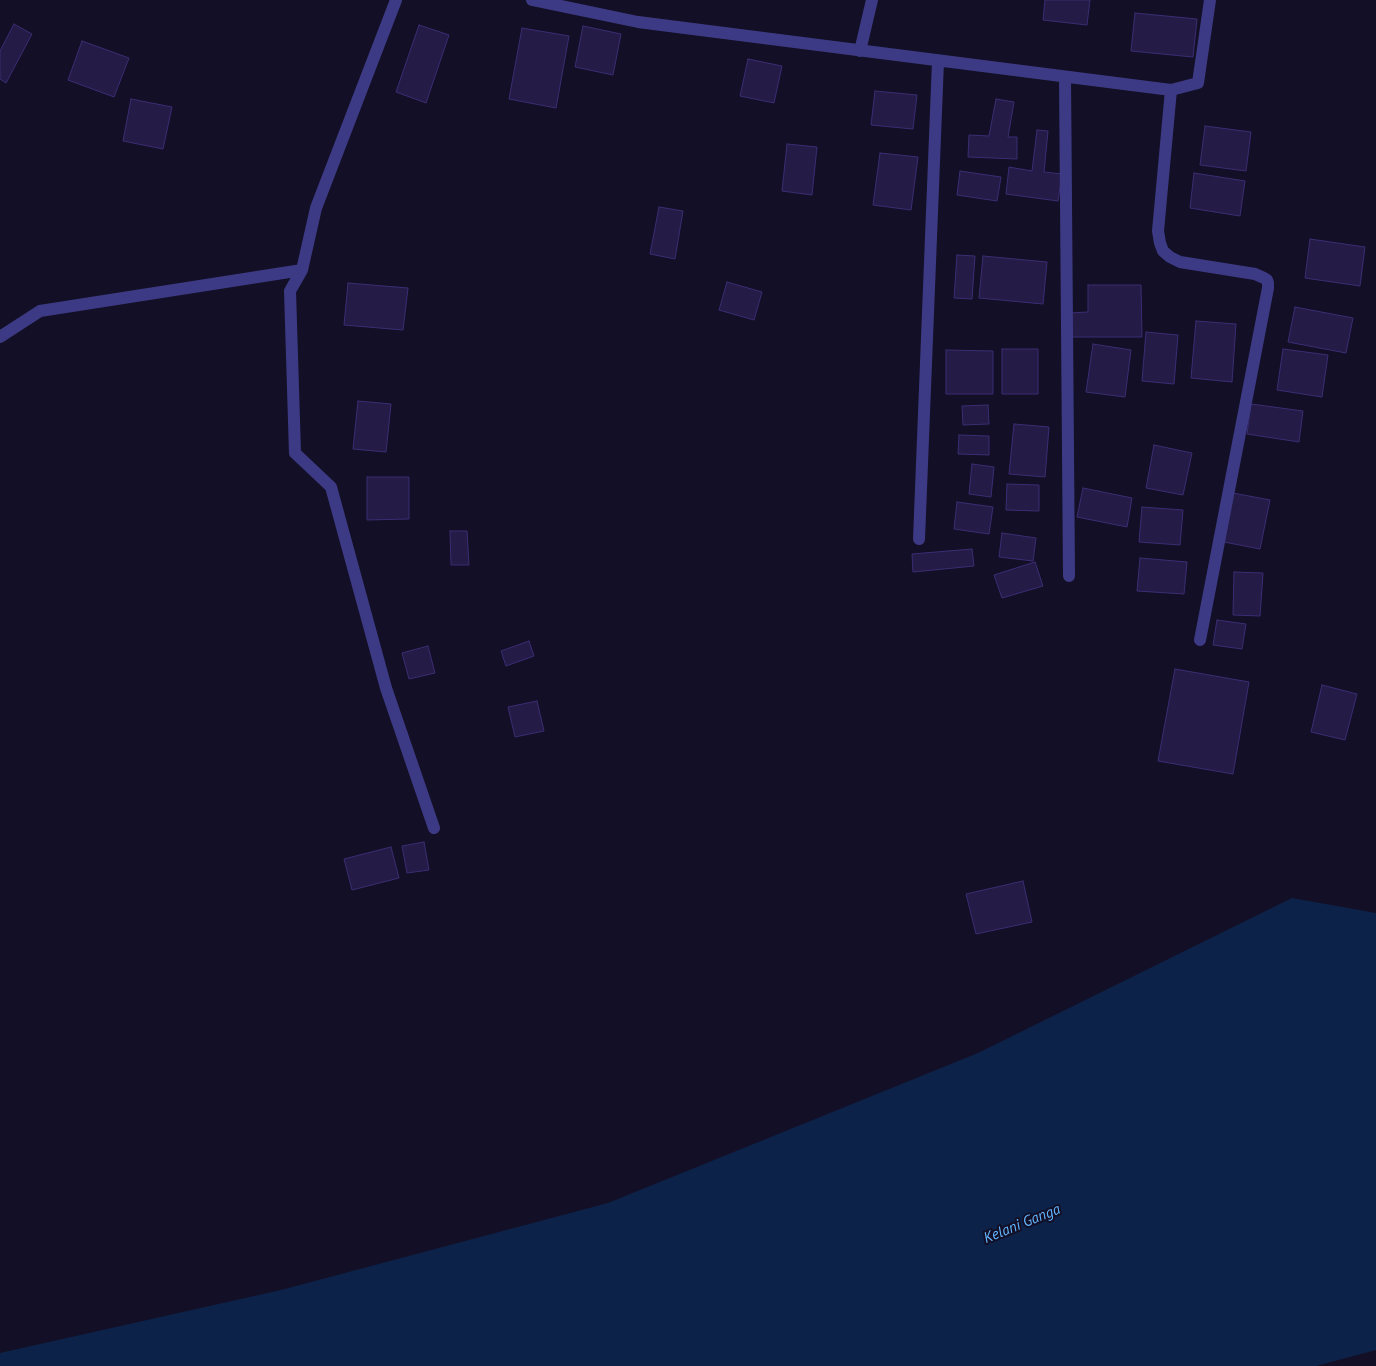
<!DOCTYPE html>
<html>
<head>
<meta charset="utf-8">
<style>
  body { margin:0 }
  canvas { display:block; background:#130f26 }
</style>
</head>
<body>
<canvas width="1376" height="1366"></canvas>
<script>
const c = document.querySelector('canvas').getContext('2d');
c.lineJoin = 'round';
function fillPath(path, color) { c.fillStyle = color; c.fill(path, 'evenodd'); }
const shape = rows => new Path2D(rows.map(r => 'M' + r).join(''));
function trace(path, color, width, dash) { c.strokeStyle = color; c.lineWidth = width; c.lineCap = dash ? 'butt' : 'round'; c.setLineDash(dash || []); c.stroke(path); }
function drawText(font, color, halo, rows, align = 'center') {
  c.font = font + ' "PT Sans",sans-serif'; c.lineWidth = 4; c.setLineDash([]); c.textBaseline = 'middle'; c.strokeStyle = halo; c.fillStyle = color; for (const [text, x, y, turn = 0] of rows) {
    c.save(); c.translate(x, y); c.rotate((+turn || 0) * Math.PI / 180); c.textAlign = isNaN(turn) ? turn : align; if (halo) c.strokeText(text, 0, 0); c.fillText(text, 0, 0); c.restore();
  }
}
fillPath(shape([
  [1292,898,1376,913,1376,1350,1316,1366,0,1366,0,1353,281,1290,608,1203,978,1053]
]), '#0c2248');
const building = shape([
  [1045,0,1090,0,1087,25,1043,20,1045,0],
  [1135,13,1197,19,1193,57,1131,51,1135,13],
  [14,24,32,34,6,83,0,79,0,51,14,24],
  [419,25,449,35,426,103,396,92,419,25],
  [583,26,621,34,613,75,575,67,583,26],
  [522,28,569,36,556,108,509,99,522,28],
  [82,41,129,58,114,97,68,80,82,41],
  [748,59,782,66,774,103,740,96,748,59],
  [875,91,917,95,913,129,871,125,875,91],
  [131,99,172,107,163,149,123,141,131,99],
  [996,99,1014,102,1008,137,1017,137,1017,159,968,157,969,135,989,136,996,99],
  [1205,126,1251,132,1246,171,1200,165,1205,126],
  [1037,130,1048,131,1044,172,1062,174,1058,201,1006,194,1009,167,1032,171,1037,130],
  [787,144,817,147,812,195,782,191,787,144],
  [880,153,918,157,911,210,873,205,880,153],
  [960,171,1001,177,997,201,957,195,960,171],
  [1194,173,1245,181,1240,216,1190,208,1194,173],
  [659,207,683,211,675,259,650,254,659,207],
  [1310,239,1365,247,1360,286,1305,278,1310,239],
  [957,255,975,256,972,299,954,298,957,255],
  [983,256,1047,262,1043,304,979,298,983,256],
  [727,282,762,292,754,320,719,310,727,282],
  [348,283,408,288,403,330,344,325,348,283],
  [1088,285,1141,285,1142,337,1071,337,1070,313,1088,312,1088,285],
  [1295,307,1353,318,1346,353,1288,342,1295,307],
  [1196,321,1236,324,1232,382,1191,378,1196,321],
  [1146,332,1178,335,1174,384,1142,381,1146,332],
  [1093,344,1131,350,1125,397,1086,392,1093,344],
  [1002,349,1038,349,1038,394,1002,394,1002,349],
  [1283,349,1328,355,1322,397,1277,390,1283,349],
  [946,350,993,351,993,394,946,394,946,350],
  [358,401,391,404,386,452,353,449,358,401],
  [1251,404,1303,411,1299,442,1247,434,1251,404],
  [988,405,989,424,963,425,962,406,988,405],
  [1014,424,1049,427,1045,477,1009,474,1014,424],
  [959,435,989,436,989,455,958,454,959,435],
  [1154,445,1192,453,1183,495,1146,488,1154,445],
  [972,464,994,467,991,497,969,494,972,464],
  [367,477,409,477,409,519,367,520,367,477],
  [1007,484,1039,485,1039,511,1006,510,1007,484],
  [1083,488,1132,498,1127,527,1077,517,1083,488],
  [1233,493,1270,500,1260,549,1224,542,1233,493],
  [957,502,993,507,989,534,954,529,957,502],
  [1142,507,1183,510,1180,545,1139,542,1142,507],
  [450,531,467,531,469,565,451,565,450,531],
  [1002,533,1036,538,1033,561,999,557,1002,533],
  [972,549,974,566,913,572,912,554,972,549],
  [1140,558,1187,562,1184,594,1137,591,1140,558],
  [1035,562,1043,586,1002,598,994,575,1035,562],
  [1234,572,1263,573,1260,616,1233,615,1234,572],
  [1217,620,1246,624,1242,649,1213,645,1217,620],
  [529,641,534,656,506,666,501,651,529,641],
  [428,646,435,673,409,679,402,653,428,646],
  [1175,669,1249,682,1233,774,1158,761,1175,669],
  [1322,685,1357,694,1345,740,1311,732,1322,685],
  [537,701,544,731,515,737,508,707,537,701],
  [424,842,429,870,407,873,402,846,424,842],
  [391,847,399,878,352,890,344,859,391,847],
  [1023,881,1032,922,976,934,966,894,1023,881]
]);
fillPath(building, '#241b47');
trace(building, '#3b2d73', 1);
trace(shape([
  [396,0,316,208,302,270,290,291,295,453,331,487,386,688,434,828],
  [532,0,638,22,1171,90,1158,231,1160,243,1163,251,1170,257,1180,262,1255,274,1264,278,1267,280,1268,283,1268,288,1200,640],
  [860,51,872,0],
  [1065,77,1069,576],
  [1171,90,1198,83,1210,0],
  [0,337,40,311,302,270],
  [919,539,938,61]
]), '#3d3a85', 12);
drawText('italic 15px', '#62b6ff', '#130f26', [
  ["Kelani Ganga",1022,1224,-22]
]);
</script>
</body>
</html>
